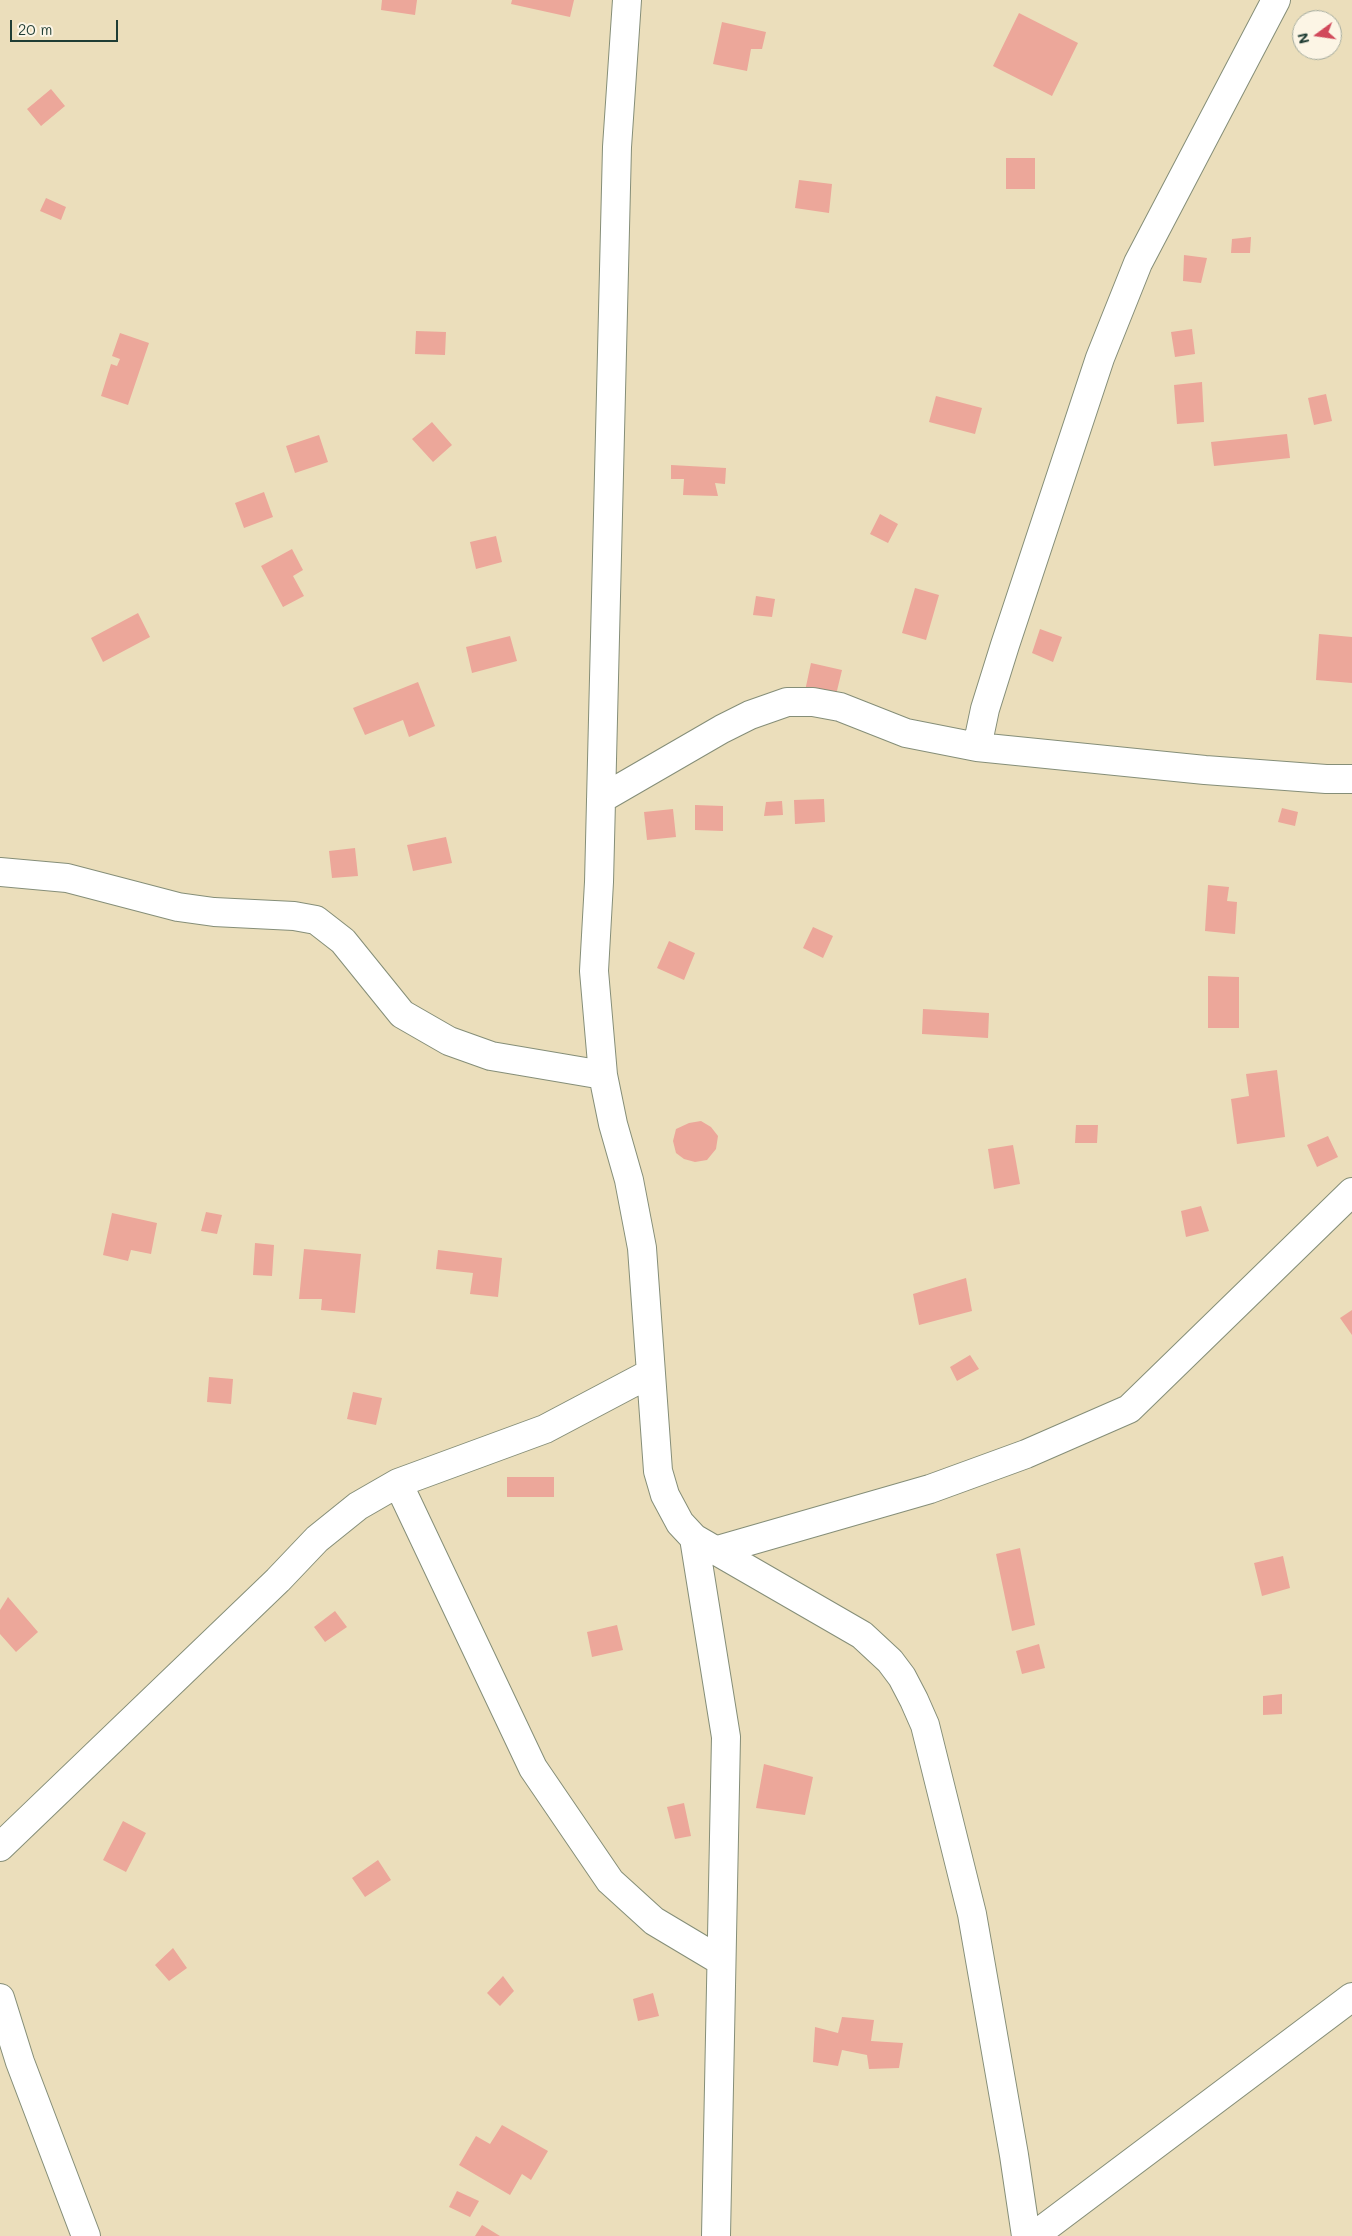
<!DOCTYPE html>
<html>
<head>
<meta charset="utf-8">
<style>
  body { margin:0 }
  #map { position:relative; width:1352px; height:2236px; overflow:hidden; background:#ebdebb; font-family:Mali,sans-serif }
  canvas { display:block }
  .north { position:absolute; left:1292px; top:10px; width:50px; height:50px; box-sizing:border-box; background:#fcf5e5; border:1px solid #a4ab9e; border-radius:50%; rotate:256deg; font-size:14px; font-weight:700; line-height:20px; text-align:center; color:#1f3d34 }
  .north::after { content:''; display:block; margin:auto; width:18px; height:22px; background:#d1495b; clip-path:polygon(50% 0,100% 100%,50% 72%,0 100%) }
  .scale { position:absolute; left:10px; top:20px; width:108px; height:22px; box-sizing:border-box; border:2px solid #1f3d34; border-top:0; padding-left:6px; font-size:15px; line-height:18px; white-space:nowrap; color:#1f3d34; -webkit-text-stroke:4px #fcf5e5; paint-order:stroke }
</style>
</head>
<body>
<div id="map">
<canvas width="1352" height="2236"></canvas>
<div class="north">N</div>
<div class="scale">20 m</div>
</div>
<script>
const c = document.querySelector('canvas').getContext('2d');
c.lineJoin = 'round';
function fillPath(path, color) { c.fillStyle = color; c.fill(path, 'evenodd'); }
const shape = rows => new Path2D(rows.map(r => 'M' + r).join(''));
function trace(path, color, width, dash) { c.strokeStyle = color; c.lineWidth = width; c.lineCap = dash ? 'butt' : 'round'; c.setLineDash(dash || []); c.stroke(path); }
fillPath(shape([
  [382,0,417,0,415,15,381,10],
  [512,0,574,0,570,17,511,4],
  [1019,13,1078,43,1052,96,993,66],
  [722,22,766,32,762,49,751,49,747,71,713,64],
  [51,89,65,106,41,126,27,109],
  [1006,158,1035,158,1035,189,1006,189],
  [799,180,832,184,829,213,795,208],
  [46,198,66,207,61,220,40,211],
  [1251,237,1250,253,1231,253,1232,239],
  [1184,255,1207,258,1201,283,1183,281],
  [1192,329,1195,354,1175,357,1171,332],
  [416,331,446,332,445,355,415,354],
  [120,333,149,343,128,405,101,396,111,364,117,366,120,359,112,356],
  [1202,382,1204,422,1177,424,1174,385],
  [1326,394,1332,421,1314,425,1308,398],
  [936,396,982,408,975,434,929,422],
  [432,422,452,445,433,462,412,439],
  [1287,434,1290,458,1214,466,1211,442],
  [319,435,328,462,295,473,286,446],
  [671,465,726,468,725,484,715,483,718,496,683,495,684,479,671,479],
  [264,492,273,517,244,528,235,503],
  [880,514,898,524,888,543,870,534],
  [496,536,502,562,476,569,470,542],
  [292,549,303,570,293,576,304,596,283,607,261,566],
  [915,588,939,595,926,640,902,633],
  [756,596,775,599,772,617,753,615],
  [138,613,150,637,103,662,91,638],
  [1040,629,1062,637,1053,662,1032,653],
  [1319,634,1352,637,1352,683,1316,680],
  [510,636,517,661,472,673,466,647],
  [811,663,842,670,835,699,805,691],
  [418,682,435,726,409,737,403,720,365,735,353,708],
  [824,799,825,822,795,824,794,800],
  [782,801,783,815,764,816,766,802],
  [695,805,723,806,723,831,695,830],
  [1282,808,1298,812,1295,826,1278,822],
  [673,809,676,837,647,840,644,812],
  [446,837,452,863,413,871,407,845],
  [355,848,358,876,332,878,329,851],
  [1208,885,1229,887,1227,901,1237,902,1235,934,1205,931],
  [813,927,833,936,823,958,803,948],
  [669,941,695,953,684,980,657,968],
  [1208,976,1239,977,1239,1028,1208,1028],
  [923,1009,989,1013,988,1038,922,1034],
  [1277,1070,1285,1137,1237,1144,1231,1099,1249,1096,1246,1074],
  [701,1121,711,1127,718,1136,716,1149,707,1160,695,1162,684,1159,676,1153,673,1141,676,1129,689,1123],
  [1076,1125,1098,1125,1097,1143,1075,1143],
  [1328,1136,1338,1157,1317,1167,1307,1145],
  [1013,1145,1020,1184,994,1189,988,1149],
  [1201,1206,1209,1231,1186,1237,1181,1211],
  [206,1212,222,1215,217,1234,201,1231],
  [112,1213,157,1223,151,1254,131,1250,128,1261,103,1255],
  [255,1243,274,1245,272,1276,253,1275],
  [304,1249,361,1254,355,1313,321,1310,322,1299,299,1299],
  [438,1250,502,1258,498,1297,470,1294,473,1273,436,1269],
  [966,1278,972,1311,919,1325,913,1294],
  [1352,1310,1352,1335,1340,1318],
  [970,1355,979,1369,957,1381,950,1367],
  [209,1377,233,1379,231,1404,207,1402],
  [353,1392,382,1398,376,1425,347,1419],
  [507,1477,554,1477,554,1497,507,1497],
  [1020,1548,1035,1625,1012,1631,996,1554],
  [1283,1556,1290,1588,1262,1596,1254,1563],
  [8,1597,38,1632,16,1652,0,1634,0,1610],
  [335,1611,347,1627,325,1642,314,1627],
  [617,1625,623,1650,592,1657,587,1632],
  [1039,1644,1045,1668,1022,1674,1016,1651],
  [1282,1694,1282,1714,1263,1715,1263,1696],
  [764,1764,813,1777,805,1815,756,1808],
  [684,1803,691,1836,675,1839,667,1807],
  [123,1821,146,1833,126,1872,103,1860],
  [378,1860,391,1880,365,1897,352,1878],
  [173,1948,187,1968,169,1981,155,1965],
  [503,1976,514,1991,500,2006,487,1993],
  [653,1993,659,2016,638,2021,633,1999],
  [842,2017,874,2020,871,2041,903,2043,899,2068,869,2069,867,2055,842,2050,838,2066,813,2062,815,2027,838,2033],
  [502,2125,548,2151,531,2180,522,2174,510,2195,459,2165,476,2136,490,2144],
  [457,2191,479,2201,470,2217,449,2207],
  [482,2225,500,2236,475,2236]
]), '#eca79a');
const minor = shape([
  [627,0,617,147,599,882,594,971,603,1075,613,1124,629,1180,642,1248,658,1471,665,1495,680,1523,694,1538,862,1635,890,1661,902,1677,914,1700,925,1725,972,1914,1014,2155,1026,2236],
  [977,747,1205,770,1326,779,1352,779],
  [601,799,722,729,750,715,787,702,813,702,840,707,906,733,977,747,985,709,1005,645,1100,358,1138,263,1276,0],
  [0,872,67,878,178,907,214,912,294,916,316,920,343,941,402,1014,449,1041,491,1056,603,1075],
  [398,1483,533,1768,610,1881,654,1921,721,1961],
  [694,1538,726,1737,716,2236],
  [718,1550,930,1489,1026,1454,1129,1409,1352,1192],
  [0,1847,278,1580,317,1539,358,1506,398,1483,545,1429,651,1373],
  [0,1998,20,2062,86,2236],
  [1034,2236,1352,1997]
]);
trace(minor, '#858e78', 30);
trace(minor, '#fff', 28);
</script>
</body>
</html>
